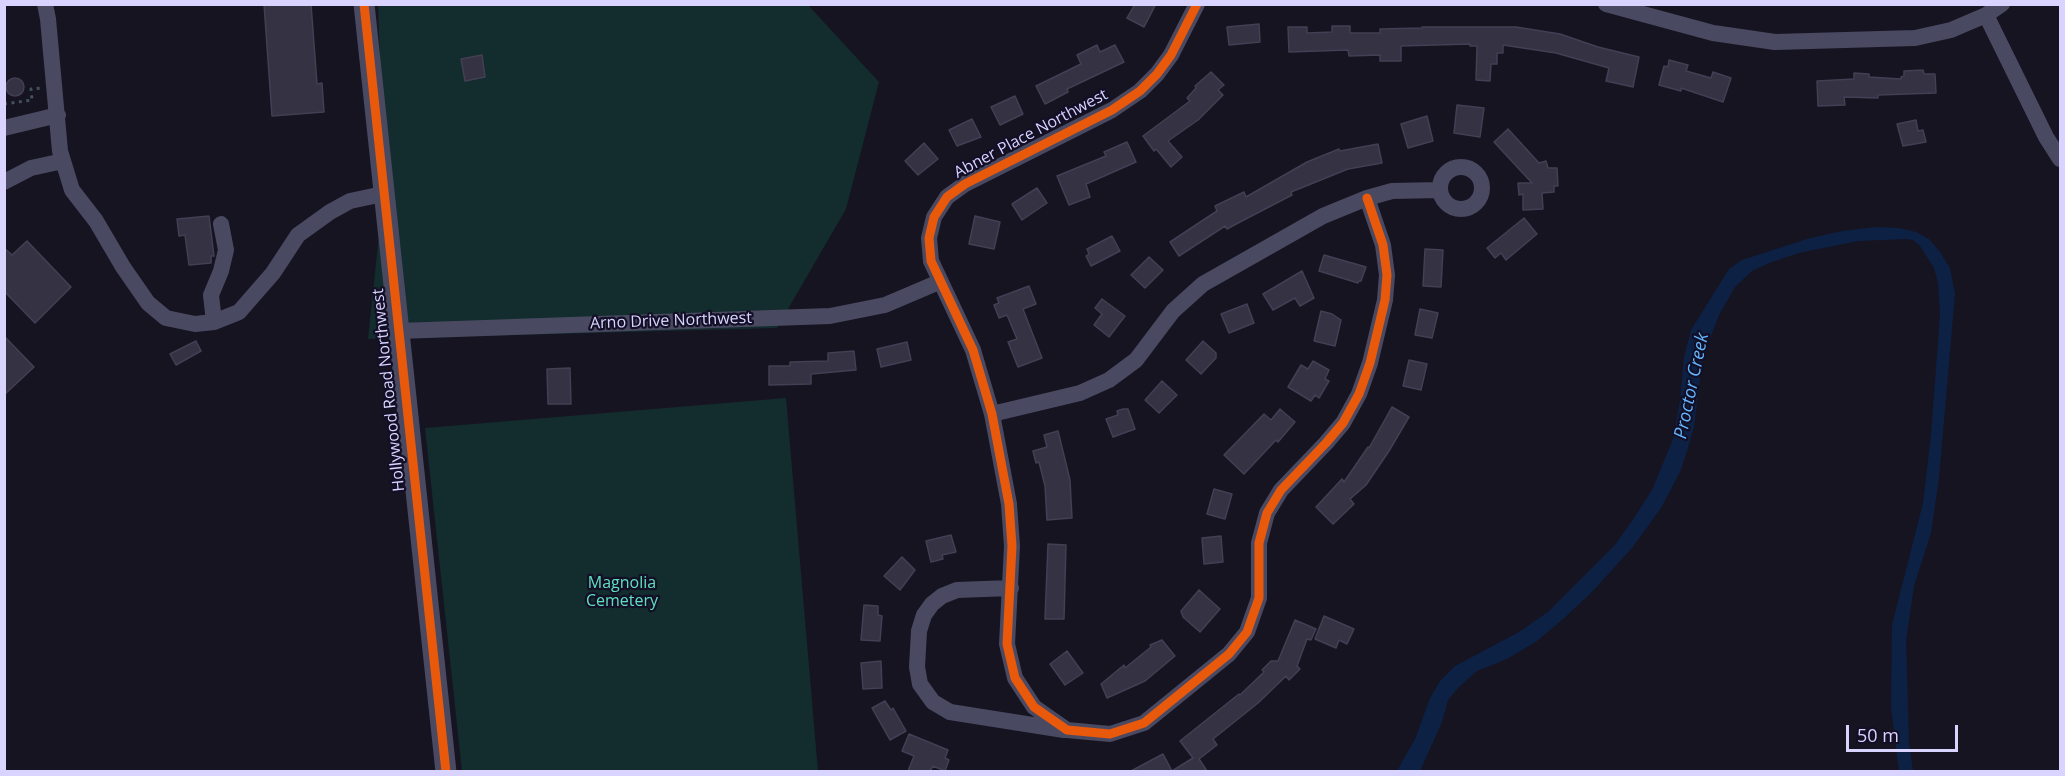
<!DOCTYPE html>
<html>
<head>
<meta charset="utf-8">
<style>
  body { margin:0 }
  #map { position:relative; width:2065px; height:776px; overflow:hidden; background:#161421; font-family:"Open Sans",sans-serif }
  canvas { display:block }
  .frame { position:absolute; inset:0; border:6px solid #d9d4ff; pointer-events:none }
  .scale { position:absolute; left:1846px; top:725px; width:112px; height:27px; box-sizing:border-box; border:3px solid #d9d4ff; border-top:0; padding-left:8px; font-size:18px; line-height:21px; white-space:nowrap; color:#d9d4ff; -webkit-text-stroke:4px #130f26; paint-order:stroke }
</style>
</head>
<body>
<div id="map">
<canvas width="2065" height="776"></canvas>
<div class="frame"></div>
<div class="scale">50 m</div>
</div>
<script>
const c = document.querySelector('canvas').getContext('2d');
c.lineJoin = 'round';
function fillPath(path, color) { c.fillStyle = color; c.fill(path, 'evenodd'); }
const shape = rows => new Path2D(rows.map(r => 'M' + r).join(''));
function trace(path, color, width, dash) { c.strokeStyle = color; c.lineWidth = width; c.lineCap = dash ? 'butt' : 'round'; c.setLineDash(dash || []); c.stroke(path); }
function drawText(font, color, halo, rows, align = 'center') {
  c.font = font + ' "Open Sans",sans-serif'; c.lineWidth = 4.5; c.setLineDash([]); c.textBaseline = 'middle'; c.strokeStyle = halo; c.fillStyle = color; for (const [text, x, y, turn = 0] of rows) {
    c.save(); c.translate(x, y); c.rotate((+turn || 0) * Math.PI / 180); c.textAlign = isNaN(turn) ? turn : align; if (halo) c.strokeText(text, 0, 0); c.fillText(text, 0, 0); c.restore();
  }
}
fillPath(shape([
  [378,5,808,5,879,82,846,209,777,328,368,339,384,187],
  [786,398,818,771,462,771,425,428]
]), '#132c2d');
fillPath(shape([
  [1877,227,1899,228,1916,232,1929,239,1940,252,1950,268,1955,294,1939,478,1931,533,1914,586,1906,641,1909,743,1913,771,1899,771,1897,756,1891,707,1892,625,1923,503,1931,435,1940,315,1938,283,1934,268,1920,246,1913,240,1907,239,1858,241,1799,253,1769,263,1752,271,1735,287,1719,315,1706,349,1702,363,1694,427,1688,448,1680,472,1661,508,1632,548,1591,593,1563,619,1537,641,1507,659,1477,671,1459,687,1448,700,1442,722,1420,771,1397,771,1415,739,1430,698,1440,681,1455,666,1519,632,1548,612,1615,545,1634,518,1652,490,1673,439,1680,401,1684,357,1691,330,1729,269,1742,260,1807,239,1842,231]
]), '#0d2144');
const building = shape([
  [264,4,311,4,317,84,322,83,324,112,272,116,264,4],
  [1135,4,1156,4,1144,27,1127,18,1135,4],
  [1259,24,1260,42,1229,45,1227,27,1259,24],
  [1332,26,1350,26,1350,33,1380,33,1380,29,1422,28,1422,27,1516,27,1560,34,1598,47,1639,57,1633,87,1606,81,1609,68,1556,53,1503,45,1503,53,1497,53,1497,64,1491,64,1490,81,1476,80,1477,46,1470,46,1470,44,1401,46,1401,61,1380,61,1380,55,1349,56,1348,50,1289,52,1288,27,1307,27,1307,33,1332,32,1332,26],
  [1097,45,1100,52,1115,45,1124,62,1067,89,1068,92,1045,104,1036,86,1081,64,1077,55,1097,45],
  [482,55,485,77,465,81,461,59,482,55],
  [1669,60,1688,65,1686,71,1711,78,1713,72,1731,78,1723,102,1681,88,1681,91,1659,85,1664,66,1668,67,1669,60],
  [1923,70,1924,74,1935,74,1936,93,1878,95,1878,98,1844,97,1845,105,1818,106,1817,81,1854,79,1854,73,1869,74,1869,77,1901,79,1901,77,1904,76,1904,71,1923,70],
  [1211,72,1224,85,1218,90,1223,95,1198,120,1168,141,1182,157,1171,167,1156,149,1154,151,1143,136,1190,101,1187,98,1196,88,1195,86,1211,72],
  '6 87a9 9 0 1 1 18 0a9 9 0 1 1-18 0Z',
  [1015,96,1023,114,1000,125,991,107,1015,96],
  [1457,105,1484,108,1480,137,1454,133,1457,105],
  [1427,116,1433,141,1408,148,1401,124,1427,116],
  [972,119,981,137,957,146,949,130,972,119],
  [1916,120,1918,131,1923,130,1926,142,1903,146,1897,124,1916,120],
  [1508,129,1539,163,1546,161,1548,168,1557,168,1558,186,1554,186,1554,192,1542,193,1543,209,1523,210,1523,194,1519,195,1518,183,1532,183,1494,142,1508,129],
  [1127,142,1136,162,1086,184,1090,197,1069,205,1057,176,1106,156,1104,152,1127,142],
  [924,143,938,159,918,175,905,161,924,143],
  [1378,144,1382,163,1348,169,1291,192,1292,195,1240,222,1227,229,1225,226,1179,256,1170,242,1217,211,1215,206,1244,192,1246,197,1307,162,1339,149,1340,151,1378,144],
  [1037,188,1047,203,1022,220,1012,204,1037,188],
  [209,216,214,256,211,256,211,263,189,265,185,235,179,236,177,219,209,216],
  [975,216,1000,222,994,249,969,244,975,216],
  [1524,218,1537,234,1506,260,1501,253,1495,258,1487,248,1524,218],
  [1112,236,1120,251,1091,266,1086,256,1089,254,1087,249,1112,236],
  [27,241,71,287,35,323,4,291,4,248,12,255,27,241],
  [1425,249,1443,250,1441,287,1423,286,1425,249],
  [1324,255,1366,267,1361,281,1359,281,1358,283,1319,271,1324,255],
  [1149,257,1163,270,1145,288,1131,275,1149,257],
  [1302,271,1314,298,1300,306,1295,298,1273,310,1263,294,1302,271],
  [1029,286,1036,304,1023,309,1042,358,1018,367,1008,342,1017,339,1007,315,999,318,994,305,999,303,997,298,1029,286],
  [1102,299,1125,316,1109,337,1094,325,1102,314,1095,308,1102,299],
  [1247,304,1254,323,1229,333,1221,314,1247,304],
  [1420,309,1438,313,1432,338,1415,335,1420,309],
  [1321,311,1332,314,1341,320,1335,346,1314,341,1321,311],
  [4,336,34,367,4,395,4,336],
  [196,341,201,351,176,365,170,354,196,341],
  [1203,341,1216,353,1216,358,1201,374,1186,360,1203,341],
  [907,342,911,360,881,367,877,349,907,342],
  [854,351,856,370,811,374,811,384,769,385,769,366,790,366,790,362,828,361,828,353,854,351],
  [1409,360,1427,364,1421,390,1403,386,1409,360],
  [1313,361,1329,370,1325,379,1329,381,1319,398,1315,395,1311,401,1288,387,1301,365,1308,369,1313,361],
  [570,368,571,404,548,404,547,369,570,368],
  [1162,381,1177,395,1159,413,1145,400,1162,381],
  [1392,407,1409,417,1389,451,1366,485,1350,499,1354,504,1333,524,1316,507,1342,479,1344,482,1368,447,1369,448,1392,407],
  [1123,409,1128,409,1135,429,1113,437,1106,419,1118,415,1117,411,1123,409],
  [1280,409,1295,422,1278,442,1276,440,1244,474,1224,455,1264,414,1271,420,1280,409],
  [1058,431,1070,480,1072,518,1047,520,1045,486,1039,462,1036,463,1033,451,1047,447,1044,435,1058,431],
  [1214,489,1232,494,1225,519,1207,514,1214,489],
  [951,535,956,552,942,555,943,559,931,562,926,541,951,535],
  [1221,536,1223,562,1204,564,1202,538,1221,536],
  [1048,544,1066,545,1064,619,1045,619,1048,544],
  [902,557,915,570,900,590,884,576,902,557],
  [1199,590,1220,609,1200,632,1183,617,1181,611,1199,590],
  [864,605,878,606,878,615,882,616,880,641,861,640,864,605],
  [1324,616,1354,629,1347,644,1339,640,1336,648,1315,639,1324,616],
  [1295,620,1316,629,1311,640,1307,639,1297,666,1300,669,1289,680,1286,676,1258,703,1213,739,1217,745,1199,759,1207,771,1131,771,1163,754,1172,771,1193,758,1180,741,1239,694,1240,695,1264,672,1262,670,1271,661,1278,661,1295,620],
  [1162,640,1175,656,1145,681,1107,698,1101,684,1124,665,1125,668,1151,647,1150,645,1162,640],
  [1067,651,1083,673,1065,685,1050,664,1067,651],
  [881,661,882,688,863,689,861,663,881,661],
  [885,701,891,710,893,708,906,731,890,740,872,708,885,701],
  [909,734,948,750,945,758,949,760,945,771,933,766,930,771,908,771,914,756,902,751,909,734]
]);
fillPath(building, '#343243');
trace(building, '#433f54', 1.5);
trace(shape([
  [4,104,32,100,31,89,41,88]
]), '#44505f', 3, [3, 4.5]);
trace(shape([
  [45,4,48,19,60,151,72,190,96,221,123,267,148,303,166,318,195,324,214,322,239,312,273,273,298,235,330,212,350,201,383,194],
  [1197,4,1171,55,1157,74,1140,91,1112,110,965,184,947,197,934,217,929,238,931,261,973,350,992,414,1009,504,1012,546,1007,644,1015,678,1034,707,1067,730,1110,734,1144,723,1229,654,1247,632,1259,598,1259,543,1267,513,1281,490,1326,443,1343,423,1359,394,1370,363,1385,300,1387,275,1383,245,1367,198],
  [1606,4,1713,33,1775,42,1915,38,1951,30,1986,15,2002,4],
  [1986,15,2046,137,2060,159],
  [4,128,58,115],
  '1440 188a21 21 0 1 1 42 0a21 21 0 1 1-42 0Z',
  [4,182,31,168,63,161],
  [214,322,211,295,221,271,226,250,221,224],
  [398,331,830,316,885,305,939,282],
  [992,414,1080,393,1109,380,1136,360,1173,311,1203,284,1323,216,1367,198,1392,191,1440,190],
  [1011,588,957,590,942,596,932,604,924,615,919,631,917,667,920,684,933,702,950,712,1064,730]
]), '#4a4962', 16);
trace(shape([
  [364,4,446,772]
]), '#4a4962', 21);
trace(shape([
  [364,4,446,772],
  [1197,4,1171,55,1157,74,1140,91,1112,110,965,184,947,197,934,217,929,238,931,261,973,350,992,414,1009,504,1012,546,1007,644,1015,678,1034,707,1067,730,1110,734,1144,723,1229,654,1247,632,1259,598,1259,543,1267,513,1281,490,1326,443,1343,423,1359,394,1370,363,1385,300,1387,275,1383,245,1367,198]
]), '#e8590c', 9);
drawText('16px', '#d9d4ff', '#130f26', [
  ["Abner Place Northwest",1031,134,-28],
  ["Arno Drive Northwest",671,321,-2],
  ["Hollywood Road Northwest",389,390,-96]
]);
drawText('16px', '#5fe0c0', '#130f26', [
  ["Magnolia",622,583],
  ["Cemetery",622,601]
]);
drawText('italic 18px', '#62b6ff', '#130f26', [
  ["Proctor Creek",1692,386,-78]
]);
</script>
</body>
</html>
